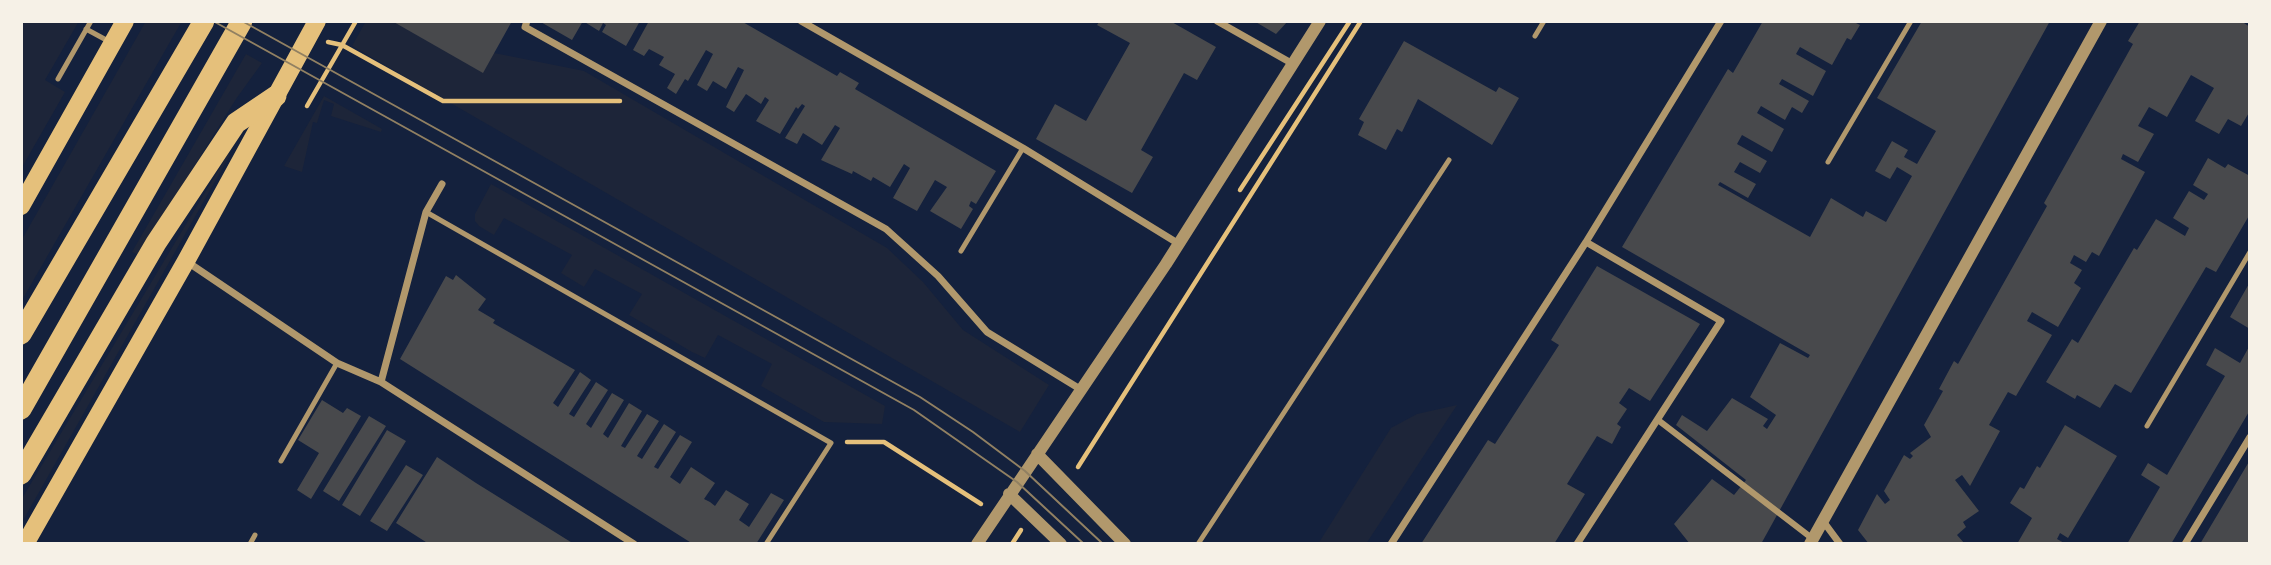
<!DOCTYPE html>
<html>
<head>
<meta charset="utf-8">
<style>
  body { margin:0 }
  #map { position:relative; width:2271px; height:565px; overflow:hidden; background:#14213d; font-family:"Noto Sans",sans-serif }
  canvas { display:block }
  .frame { position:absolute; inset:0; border:23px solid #f6f1e7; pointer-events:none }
</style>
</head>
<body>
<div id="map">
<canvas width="2271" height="565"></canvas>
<div class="frame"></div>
</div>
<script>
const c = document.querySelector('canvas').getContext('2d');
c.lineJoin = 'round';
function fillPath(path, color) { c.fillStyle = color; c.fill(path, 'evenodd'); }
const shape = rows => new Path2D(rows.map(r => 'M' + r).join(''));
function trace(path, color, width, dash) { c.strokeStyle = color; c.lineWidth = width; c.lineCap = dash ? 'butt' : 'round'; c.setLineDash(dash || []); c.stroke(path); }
fillPath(shape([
  [21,21,79,21,45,80,65,92,21,169],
  [146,21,182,21,21,302,21,241],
  [366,21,392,21,494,53,584,71,887,248,923,282,963,330,1049,385,1020,432,352,46],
  [246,54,262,63,236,99,139,255,132,252],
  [324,96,382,129,381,132,331,116,334,104,324,100,317,123,313,122,302,172,284,166],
  [228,154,230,155,21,524,21,500],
  [491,184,885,406,882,424,824,422,761,386,772,364,718,335,705,358,692,352,629,315,642,294,595,269,584,287,561,273,572,255,504,218,494,235,479,226,475,221,475,214],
  [1457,405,1366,544,1318,544,1391,428,1417,414]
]), '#1d2539');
fillPath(shape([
  [392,21,512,21,483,73],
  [539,21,640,21,626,46,602,32,606,25,603,23,599,31,583,21,572,40],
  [649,21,741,21,837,76,840,72,859,83,855,89,996,171,976,204,971,201,969,206,973,209,961,229,930,211,947,187,935,180,917,211,893,198,910,168,904,164,890,187,873,177,871,181,853,171,852,174,821,160,840,128,835,125,822,145,803,133,797,144,785,138,805,106,802,104,798,109,796,107,780,134,756,121,769,100,765,97,761,104,746,94,734,112,726,107,744,70,738,67,726,89,713,81,707,91,697,85,713,54,706,50,688,81,685,79,676,94,667,88,675,74,659,65,664,57,649,49,644,56,633,50],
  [1100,21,1170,21,1216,47,1197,80,1184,73,1141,150,1153,157,1132,193,1036,139,1055,104,1086,121,1130,43,1097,25],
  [1254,21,1288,21,1276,34],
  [1763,21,1852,21,1860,25,1851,40,1847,38,1832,65,1800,47,1796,54,1826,71,1813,96,1782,79,1779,84,1809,101,1802,113,1792,107,1785,120,1761,106,1757,113,1784,129,1772,152,1742,135,1737,144,1767,161,1760,173,1740,162,1734,172,1756,184,1748,198,1720,182,1718,185,1810,237,1831,198,1863,217,1866,211,1886,222,1912,176,1897,167,1890,179,1875,171,1892,141,1908,150,1904,157,1917,164,1936,131,1877,98,1922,21,2050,21,1761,544,1690,544,1674,524,1712,479,1734,495,1746,480,1676,425,1682,415,1707,431,1732,398,1768,419,1763,426,1767,429,1776,415,1750,397,1780,343,1808,358,1810,355,1622,247,1728,69,1733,73],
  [2140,21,2241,21,2250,27,2250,111,2241,126,2228,119,2219,134,2195,121,2214,88,2191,75,2167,117,2149,107,2138,126,2154,134,2138,162,2123,154,2121,159,2145,172,2099,256,2092,252,2086,262,2074,255,2070,263,2082,270,2074,283,2081,288,2058,327,2032,312,2027,321,2052,335,2016,396,2008,392,1989,425,2000,431,1970,486,1962,475,1955,480,1979,511,1963,522,1966,527,1957,535,1965,544,1869,544,1858,530,1877,494,1885,504,1890,500,1884,491,1904,455,1910,459,1913,456,1910,453,1931,437,1924,425,1943,391,1939,389,1954,361,1958,364,2047,206,2044,203,2133,44,2128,41],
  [1404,41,1496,92,1499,87,1519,98,1492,145,1418,99,1402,132,1397,129,1386,150,1358,135,1364,122,1359,119],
  [2208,158,2225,168,2228,164,2250,176,2250,214,2216,272,2206,267,2131,393,2115,384,2100,408,2077,395,2075,399,2046,382,2072,339,2078,343,2134,248,2137,250,2156,219,2185,236,2189,228,2173,218,2189,191,2204,200,2208,194,2193,185],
  [1597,266,1700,324,1650,401,1629,388,1619,403,1627,409,1617,424,1621,427,1612,444,1597,436,1567,484,1585,494,1554,544,1421,544,1488,440,1495,444,1559,345,1551,340],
  [456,275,486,299,478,310,495,320,493,323,575,370,553,403,558,407,580,372,591,380,569,414,574,417,596,382,608,390,586,424,591,428,612,393,624,400,603,434,608,438,629,403,642,411,621,446,625,448,647,414,659,421,637,456,642,459,664,424,676,432,654,467,658,469,680,435,692,442,670,477,680,484,691,467,715,483,704,499,710,502,715,506,726,490,749,504,739,520,749,527,771,493,784,500,756,544,693,544,400,359,446,276,453,280],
  [2250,282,2250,329,2230,317],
  [2250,345,2250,410,2171,544,2127,544,2160,487,2141,475,2148,463,2167,475,2225,376,2206,365,2215,348,2240,363],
  [322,400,343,413,347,408,361,416,311,499,297,490,319,453,298,440],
  [369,416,386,426,339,501,323,491],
  [2065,425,2117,456,2068,538,2060,533,2057,539,2066,544,2017,544,2032,518,2010,503,2020,487,2024,489,2037,466,2040,468],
  [387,430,406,441,360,516,342,505],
  [437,457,476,483,574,544,429,544,396,523],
  [2250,460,2250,544,2200,544],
  [406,465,423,475,387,531,370,521]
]), '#48494c');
trace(shape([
  [328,42,342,45,443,101,620,101],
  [307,106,356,21],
  [1240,190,1350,21],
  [847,442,884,442,981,504],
  [1078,467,1361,21],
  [1012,544,1021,530]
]), '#e5c07b', 4.5);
trace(shape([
  [86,29,110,42],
  [1535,36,1544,21],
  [58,79,91,21],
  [1828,162,1911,21],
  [426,212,831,443,766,544],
  [961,251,1023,148],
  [2147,426,2250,252],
  [281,461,337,363],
  [250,544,255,535],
  [1198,544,1449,160]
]), '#b1986c', 5);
trace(shape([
  [1658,420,1813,539]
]), '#b1986c', 6);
trace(shape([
  [527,21,525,27,886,229,938,276,987,332,1080,389],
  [801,21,1023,148,1179,244],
  [1217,21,1293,64],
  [186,261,337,363,381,382,634,544],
  [381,382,426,212,442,184],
  [1823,521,1840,544],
  [1391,544,1586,242,1721,21],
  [1577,544,1721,321,1586,242],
  [2185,544,2250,437]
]), '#b1986c', 7);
trace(shape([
  [1037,454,1125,544],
  [1009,494,1061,544],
  [977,544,1166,264,1320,21],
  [1810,544,2101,21]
]), '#b1986c', 12);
trace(shape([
  [21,206,125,21],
  [25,544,186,261,317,21]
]), '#e5c07b', 18);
trace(shape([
  [21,334,204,21],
  [21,409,242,21],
  [21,474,156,243,236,123,276,96]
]), '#e5c07b', 21);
trace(shape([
  [213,21,914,410,1017,482,1084,544],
  [242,21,920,397,973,432,1025,471,1103,544]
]), '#918062', 2);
</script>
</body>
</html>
